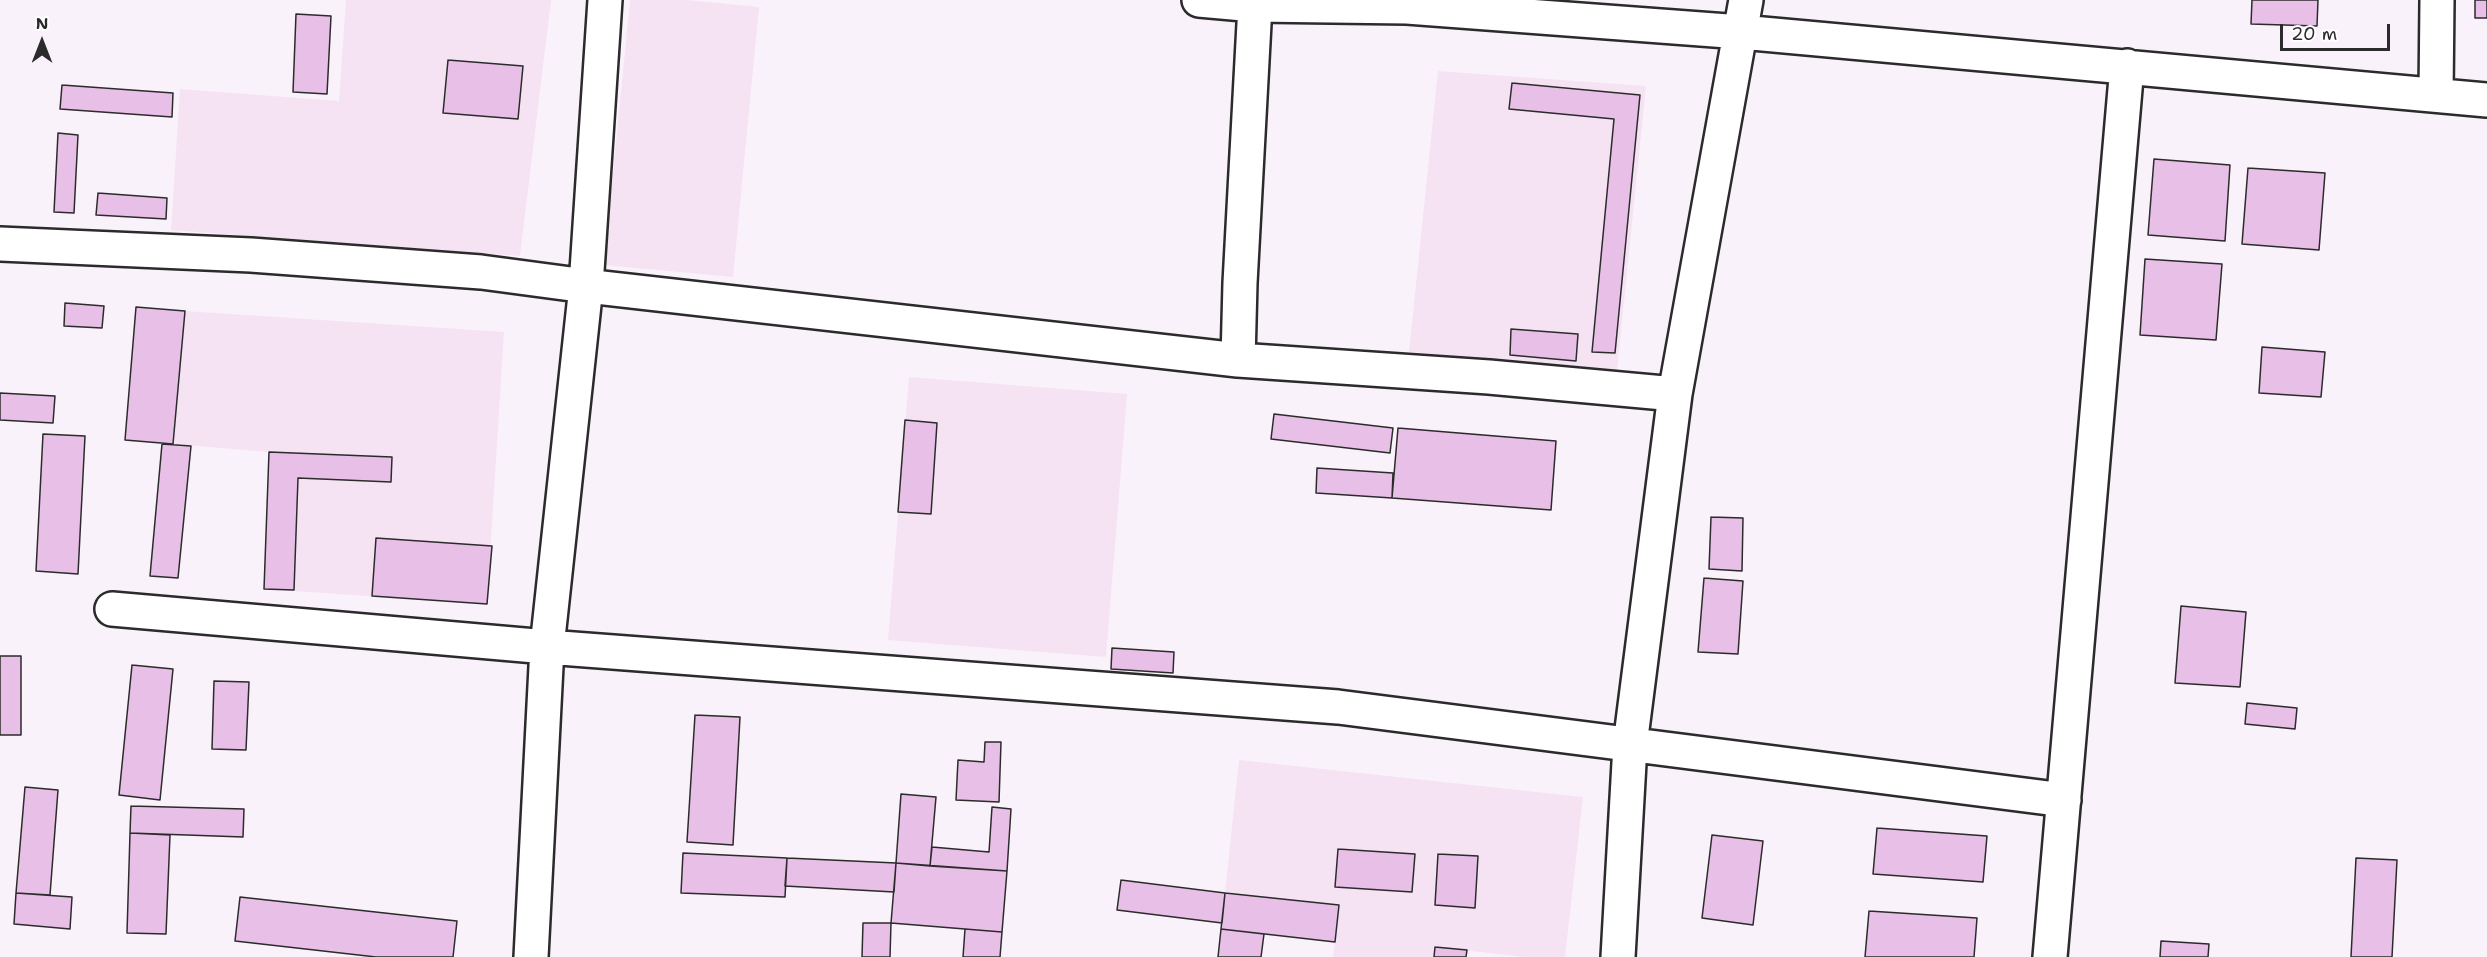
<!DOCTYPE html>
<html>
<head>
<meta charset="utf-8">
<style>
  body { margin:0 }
  #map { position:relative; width:2487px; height:957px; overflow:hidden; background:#faf2fa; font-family:"Shantell Sans",sans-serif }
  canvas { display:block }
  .north { position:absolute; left:12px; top:12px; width:60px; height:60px; -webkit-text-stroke:4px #fff; paint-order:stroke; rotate:0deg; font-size:16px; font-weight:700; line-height:24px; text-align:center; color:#2b2b2b }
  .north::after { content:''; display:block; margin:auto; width:21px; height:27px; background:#2b2b2b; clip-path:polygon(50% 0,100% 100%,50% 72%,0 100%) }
  .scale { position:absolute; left:2280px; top:24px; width:110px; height:27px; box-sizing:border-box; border:3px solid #2b2b2b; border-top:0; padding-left:8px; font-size:18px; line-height:21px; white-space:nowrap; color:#2b2b2b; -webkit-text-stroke:4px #fff; paint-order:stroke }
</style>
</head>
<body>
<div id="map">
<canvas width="2487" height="957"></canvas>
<div class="north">N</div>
<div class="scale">20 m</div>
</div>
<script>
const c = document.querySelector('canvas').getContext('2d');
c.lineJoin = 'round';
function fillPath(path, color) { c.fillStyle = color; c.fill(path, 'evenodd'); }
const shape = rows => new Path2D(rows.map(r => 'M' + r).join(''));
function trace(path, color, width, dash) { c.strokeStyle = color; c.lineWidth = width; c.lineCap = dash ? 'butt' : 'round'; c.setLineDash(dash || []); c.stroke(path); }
fillPath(shape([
  [346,0,551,0,520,256,171,230,180,89,339,101],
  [630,0,687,0,759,7,733,277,604,265],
  [1438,71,1646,86,1617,370,1409,352],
  [185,311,504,332,487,604,264,589,269,452,173,444],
  [909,377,1127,394,1106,657,888,640],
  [1239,760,1583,797,1565,957,1525,957,1435,947,1434,957,1333,957,1339,905,1225,893]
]), '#f5e3f4');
const building = shape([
  [2252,0,2318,0,2317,26,2251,24,2252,0],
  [2475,0,2487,0,2487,18,2475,18,2475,0],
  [296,14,331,16,327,94,293,92,296,14],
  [448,60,523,66,518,119,443,113,448,60],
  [1512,83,1640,95,1615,353,1592,352,1614,119,1509,109,1512,83],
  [62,85,173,93,172,117,60,109,62,85],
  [58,133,78,135,74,213,54,212,58,133],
  [2154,159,2230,165,2225,241,2148,235,2154,159],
  [2248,168,2325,173,2319,250,2242,244,2248,168],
  [98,193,167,198,166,219,96,215,98,193],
  [2145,259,2222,264,2216,340,2140,335,2145,259],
  [65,303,104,306,102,328,64,326,65,303],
  [136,307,185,311,173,444,125,440,136,307],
  [1511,329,1578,334,1576,361,1510,355,1511,329],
  [2262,347,2325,352,2321,397,2259,393,2262,347],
  [0,393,55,396,53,423,0,420,0,393],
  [1274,414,1393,428,1390,453,1271,439,1274,414],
  [905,420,937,423,931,514,898,512,905,420],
  [1398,428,1556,441,1551,510,1392,498,1398,428],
  [43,434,85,436,78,574,36,571,43,434],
  [162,444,191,446,178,578,150,576,162,444],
  [269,452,392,457,391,482,298,478,294,590,264,589,269,452],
  [1317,468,1393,473,1392,498,1316,493,1317,468],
  [1711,517,1743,518,1742,571,1709,569,1711,517],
  [376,538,492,546,487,604,372,596,376,538],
  [1704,578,1743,581,1738,654,1698,652,1704,578],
  [2181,606,2246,612,2240,687,2175,683,2181,606],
  [1112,648,1174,652,1173,673,1111,669,1112,648],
  [0,656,21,656,21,735,0,735,0,656],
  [132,665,173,669,160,800,119,795,132,665],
  [214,681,249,682,246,750,212,749,214,681],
  [2247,703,2297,708,2295,729,2245,724,2247,703],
  [695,715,740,717,733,845,687,842,695,715],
  [985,742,1001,742,999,802,956,800,958,760,984,762,985,742],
  [25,787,58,790,50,895,16,893,25,787],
  [901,794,936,797,930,866,896,863,901,794],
  [131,806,244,809,243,837,130,833,131,806],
  [992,807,1011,809,1007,871,930,866,932,847,989,852,992,807],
  [1877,828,1987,836,1983,882,1873,874,1877,828],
  [130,833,170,835,166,934,127,933,130,833],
  [1712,835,1763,841,1753,925,1702,918,1712,835],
  [1338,849,1415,854,1412,892,1335,887,1338,849],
  [683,853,787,858,785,897,681,893,683,853],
  [1438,854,1478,856,1475,908,1435,905,1438,854],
  [787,858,896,863,894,892,785,886,787,858],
  [2356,858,2397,860,2392,957,2351,957,2356,858],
  [896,863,1007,871,1002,932,891,923,896,863],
  [1121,880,1225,893,1222,923,1117,910,1121,880],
  [16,893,72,897,70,929,14,924,16,893],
  [1225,893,1339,905,1335,942,1221,929,1225,893],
  [240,897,457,921,453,957,376,957,235,941,240,897],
  [1869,911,1977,918,1974,957,1865,957,1869,911],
  [863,923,891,923,890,957,862,957,863,923],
  [965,929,1002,932,1000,957,963,957,965,929],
  [1221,929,1264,934,1261,957,1218,957,1221,929],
  [2161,941,2209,944,2208,957,2160,957,2161,941],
  [1435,947,1467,950,1466,957,1434,957,1435,947]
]);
fillPath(building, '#e8bfe6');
trace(building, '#2b2b2b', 1.5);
const street = shape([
  [1199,0,1255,5,1407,7,1408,0],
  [1255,5,1240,283,1238,360,1489,377,1675,394],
  [1407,7,1741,32,2487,100],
  [2436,95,2437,0],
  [0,244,251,255,481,272,586,286,1238,360],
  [112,609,547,647,1338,707,2064,800],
  [531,957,547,647,586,286,605,0],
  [1618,957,1630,745,1675,394,1746,0],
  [2050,957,2127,66]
]);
trace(street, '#2b2b2b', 38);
trace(street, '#fff', 33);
</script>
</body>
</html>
